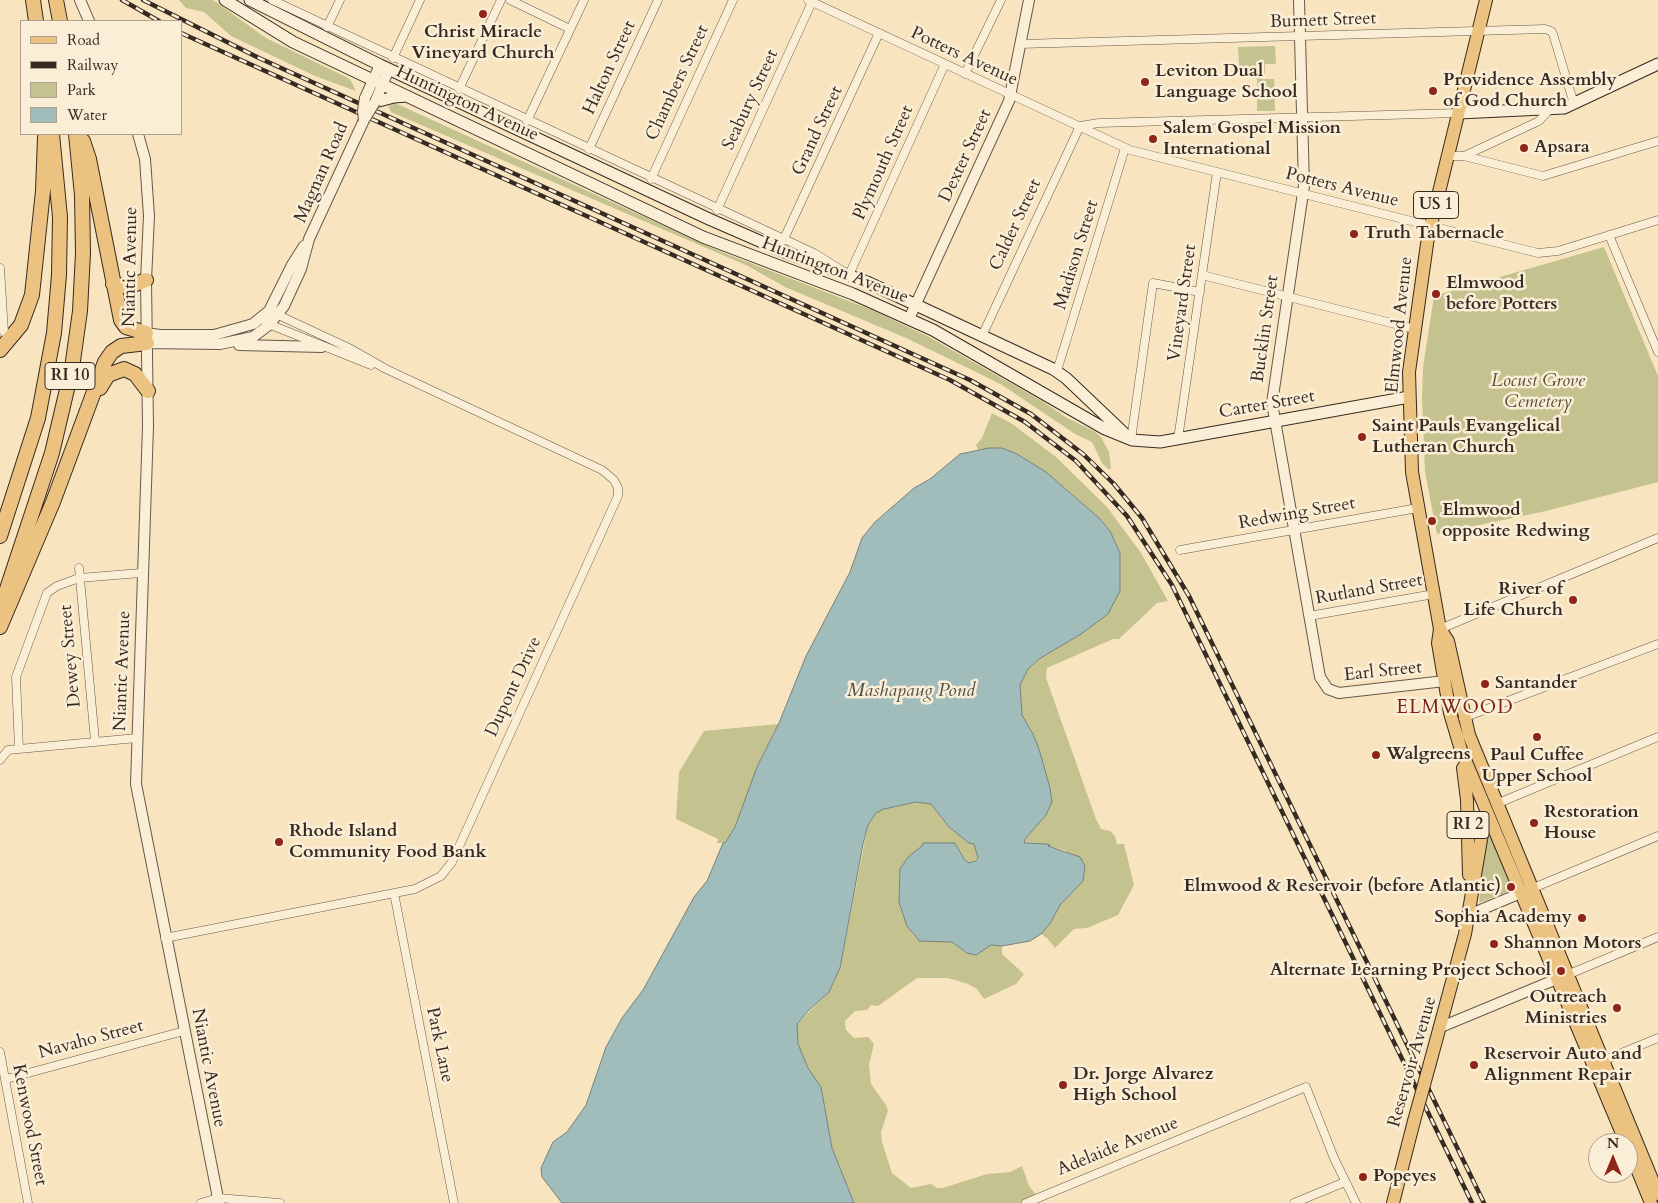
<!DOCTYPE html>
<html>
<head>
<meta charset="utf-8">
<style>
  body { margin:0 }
  #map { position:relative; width:1658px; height:1203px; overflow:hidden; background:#f8e5c0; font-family:Cardo,serif }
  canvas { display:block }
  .legend { position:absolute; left:20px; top:20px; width:162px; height:115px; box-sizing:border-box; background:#faeed6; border:1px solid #aca08e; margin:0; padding:6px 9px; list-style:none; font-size:15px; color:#372a22 }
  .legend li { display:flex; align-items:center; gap:10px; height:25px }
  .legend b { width:25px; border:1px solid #aca08e }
  .north { position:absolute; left:1588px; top:1133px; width:50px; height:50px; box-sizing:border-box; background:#faeed6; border:1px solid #aca08e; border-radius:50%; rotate:0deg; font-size:14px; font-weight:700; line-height:20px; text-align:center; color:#372a22 }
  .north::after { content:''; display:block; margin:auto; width:18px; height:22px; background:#8f2418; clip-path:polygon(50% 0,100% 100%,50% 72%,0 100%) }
</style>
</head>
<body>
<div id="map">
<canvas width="1658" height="1203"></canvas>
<ul class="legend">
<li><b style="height:6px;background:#ecc280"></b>Road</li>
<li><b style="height:6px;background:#372a22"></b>Railway</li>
<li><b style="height:14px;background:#c4c28e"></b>Park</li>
<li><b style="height:14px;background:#a0bdbb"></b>Water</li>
</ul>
<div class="north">N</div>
</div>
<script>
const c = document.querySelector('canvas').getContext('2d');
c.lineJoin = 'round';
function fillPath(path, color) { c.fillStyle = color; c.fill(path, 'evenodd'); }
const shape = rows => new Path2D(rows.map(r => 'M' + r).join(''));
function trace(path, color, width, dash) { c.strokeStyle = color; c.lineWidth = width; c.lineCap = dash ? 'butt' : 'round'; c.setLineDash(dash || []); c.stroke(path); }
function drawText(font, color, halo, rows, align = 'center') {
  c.font = font + ' Cardo,serif'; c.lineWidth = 5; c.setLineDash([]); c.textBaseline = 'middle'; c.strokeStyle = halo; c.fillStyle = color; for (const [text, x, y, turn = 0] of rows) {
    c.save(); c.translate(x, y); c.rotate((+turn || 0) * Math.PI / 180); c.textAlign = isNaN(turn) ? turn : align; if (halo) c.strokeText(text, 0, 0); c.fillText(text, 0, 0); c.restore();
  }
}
fillPath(shape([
  [179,0,213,0,266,38,350,79,356,91,315,76,231,36,204,12,186,8],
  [1275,46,1276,64,1265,64,1265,74,1260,77,1262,79,1274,79,1275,111,1257,111,1257,80,1255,76,1240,77,1238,47],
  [395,103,719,251,872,310,929,337,1042,401,1067,418,1094,431,1101,437,1109,452,1111,469,1108,469,1102,463,1092,442,1075,434,1002,385,974,371,906,338,785,287,748,266,391,112,388,106],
  [1604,247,1658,376,1658,482,1546,511,1437,534,1425,472,1422,398,1423,367,1434,296],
  [992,413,1011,423,1056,457,1107,507,1141,553,1168,601,1157,603,1119,639,1113,639,1047,668,1046,678,1096,819,1101,829,1110,831,1115,836,1117,844,1124,844,1134,885,1118,915,1087,928,1074,929,1055,948,1047,938,1041,934,1051,922,1060,905,1083,881,1065,850,1047,846,1047,844,1024,843,1025,839,1046,815,1050,788,1033,734,1022,715,1020,685,1028,669,1039,659,1081,634,1110,531,1099,518,1046,472,1017,454,1002,448,978,450,976,445,982,438],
  [778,724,757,767,735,827,725,843,717,843,718,839,676,819,679,772,704,731],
  [916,802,931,804,949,827,974,843,978,858,969,863,964,859,955,843,922,846,909,856,900,869,899,901,912,934,919,941,952,942,967,953,991,945,1002,946,1002,954,1024,974,1016,984,984,999,977,989,968,984,948,978,917,978,878,1006,871,1005,867,1010,855,1011,845,1021,846,1030,854,1038,868,1037,874,1044,869,1065,871,1084,886,1105,888,1111,881,1132,882,1142,892,1173,911,1188,931,1184,937,1188,943,1188,987,1174,1010,1172,1022,1166,1029,1186,1038,1197,1023,1203,854,1203,832,1148,821,1087,808,1068,798,1044,797,1024,829,992,840,968,868,825,876,813,884,809],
  [1491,835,1515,889,1479,903,1485,836]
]), '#c4c28e');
const water = shape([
  [989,448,1002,448,1017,454,1046,472,1099,518,1110,531,1120,553,1120,591,1108,614,1081,634,1039,659,1028,669,1020,685,1022,715,1033,734,1039,749,1050,788,1052,802,1046,815,1025,839,1024,843,1047,844,1050,845,1048,846,1080,857,1085,866,1083,881,1060,905,1051,922,1041,934,1030,941,1002,946,991,945,976,955,967,953,952,942,919,941,907,926,899,902,900,869,909,856,922,846,923,843,955,843,964,859,969,863,975,861,978,858,974,844,969,843,949,827,931,804,916,802,884,809,876,813,868,825,863,844,840,968,829,992,808,1011,797,1024,798,1044,808,1068,821,1087,832,1148,854,1203,562,1203,542,1177,541,1168,553,1142,567,1132,586,1105,606,1047,622,1018,643,990,694,897,707,881,723,843,725,843,735,827,757,767,779,723,806,656,850,572,862,538,875,522,914,488,930,479,960,454,989,448]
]);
fillPath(water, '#a0bdbb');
trace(water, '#76827e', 1);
const minor = shape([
  [272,0,814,253,849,275,945,64],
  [510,0,570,29],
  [808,0,1130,150,1538,253,1558,251,1658,220],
  [327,27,340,0],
  [1020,44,1545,29,1551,31,1553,34,1574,104],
  [393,58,420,0],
  [965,74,1001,0],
  [459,89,501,0],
  [527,121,584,0],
  [589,149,658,0],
  [1448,156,1464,156,1539,121,1550,109],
  [1464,156,1543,176,1658,141],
  [651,179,733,0],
  [717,210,812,2],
  [1609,235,1658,352],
  [783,241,879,33],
  [0,268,4,332],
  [1202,275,1415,329],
  [266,323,371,365],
  [982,336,1080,126,1099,123,1459,113],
  [1057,371,1125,148],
  [1178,439,1217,172],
  [1131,440,1153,283,1200,292],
  [1180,550,1418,508],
  [79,568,95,741],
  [1309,616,1434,594],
  [1440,629,1658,538],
  [1463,718,1658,644],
  [19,749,16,677,47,593,57,586,79,578,141,573],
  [0,760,8,750,137,738],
  [1496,804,1658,737],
  [1531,889,1658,836],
  [394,893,454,1203],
  [165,938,415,889,441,876,452,862,618,496,618,488,614,480,602,470,386,369,349,348,274,313],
  [1567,975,1658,937],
  [0,1052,28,1203],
  [1600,1062,1658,1038],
  [6,1079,184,1031],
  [201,1203,218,1198,280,1203],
  [1026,1203,1306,1087,1334,1158,1356,1203],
  [1294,1203,1345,1182]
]);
const tertiary = shape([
  [80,0,89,21],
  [1299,0,1304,186,1272,403,1320,677,1328,689,1339,693,1445,681],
  [365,98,380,65],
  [375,102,389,69],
  [138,134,145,159,149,216,146,280,148,426,136,784,219,1203],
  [909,319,1009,101,1029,0],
  [146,333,160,335,214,335,253,324,269,311,292,265,304,246],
  [147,343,220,344,253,337,269,325,284,306,301,269,309,239,364,120],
  [239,345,322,347],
  [1466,916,1528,890],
  [1441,1027,1564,976]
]);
const secondary = shape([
  [225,0,293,42,703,237,853,294,933,330,1105,429,1132,440,1160,442,1409,397],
  [250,0,380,65,709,219,787,253,867,282,1053,369,1066,378,1128,437],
  [375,102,394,97,407,96],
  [1459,113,1564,108,1658,64]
]);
const primary = shape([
  [1486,0,1428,237,1409,372,1412,472,1440,629,1438,643,1450,713,1461,750,1626,1143],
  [1440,629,1448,641,1469,735,1658,1194],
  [1463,768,1467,800,1469,875],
  [1430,1063,1465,934,1486,810],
  [1628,1147,1651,1203],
  [1393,1203,1414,1121]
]);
const motorway = shape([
  [33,0,36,21],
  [56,0,60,21],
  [83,141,89,159,121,320,126,327,146,333],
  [113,284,128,287,146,280],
  [0,350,21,325,32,295,43,191,45,137],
  [100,388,108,375,124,369,135,374,148,391],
  [0,536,38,418,54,333,59,275,60,217,52,134],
  [0,610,52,453,72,368,80,311,83,253,82,195,76,134],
  [0,627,53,502,105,362,112,352,121,346,147,343]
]);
trace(minor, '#67594a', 9);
trace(tertiary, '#67594a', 12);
trace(secondary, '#372a22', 13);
trace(primary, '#372a22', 14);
trace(motorway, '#372a22', 16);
trace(minor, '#faeed6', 8);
trace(tertiary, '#faeed6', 10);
trace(secondary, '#faeed6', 11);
trace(primary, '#ecc280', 12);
trace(motorway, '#ecc280', 14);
const rail = shape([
  [122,0,159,21],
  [143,0,259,58,970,380,1031,414,1083,454,1114,484,1142,518,1189,596,1484,1203],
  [181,33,950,380,1025,422,1076,461,1127,516,1172,585,1472,1203]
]);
trace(rail, '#372a22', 4.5);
trace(rail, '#faeed6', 2.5, [8]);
const tertiaryBridge = shape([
  [364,120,363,111,365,98],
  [364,120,375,102]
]);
const primaryBridge = shape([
  [1414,1121,1430,1063]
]);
trace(tertiaryBridge, '#67594a', 12, []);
trace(primaryBridge, '#372a22', 14, []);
trace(tertiaryBridge, '#faeed6', 10);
trace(primaryBridge, '#ecc280', 12);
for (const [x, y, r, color] of [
  [483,14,5,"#8f2418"],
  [1145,82,5,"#8f2418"],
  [1433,91,5,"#8f2418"],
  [1153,139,5,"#8f2418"],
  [1524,148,5,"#8f2418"],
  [1354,234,5,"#8f2418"],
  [1436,294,5,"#8f2418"],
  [1362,437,5,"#8f2418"],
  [1432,521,5,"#8f2418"],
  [1573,600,5,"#8f2418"],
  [1485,684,5,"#8f2418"],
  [1537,737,5,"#8f2418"],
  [1376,755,5,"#8f2418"],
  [1534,823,5,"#8f2418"],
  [279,842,5,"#8f2418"],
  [1511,887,5,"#8f2418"],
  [1582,918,5,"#8f2418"],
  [1494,944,5,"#8f2418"],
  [1561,971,5,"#8f2418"],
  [1617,1008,5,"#8f2418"],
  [1474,1065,5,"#8f2418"],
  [1063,1085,5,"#8f2418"],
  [1363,1177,5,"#8f2418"]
]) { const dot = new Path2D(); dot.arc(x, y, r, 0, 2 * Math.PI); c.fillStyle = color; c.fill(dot); trace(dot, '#faeed6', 2); }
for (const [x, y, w] of [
  [1436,205,45],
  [70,376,50],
  [1468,825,42]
]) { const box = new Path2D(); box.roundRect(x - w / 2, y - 13.5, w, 27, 4); c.fillStyle = '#faeed6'; c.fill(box); trace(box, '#372a22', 1); }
drawText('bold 16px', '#372a22', null, [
  ["US 1",1436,205],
  ["RI 10",70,376],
  ["RI 2",1468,825]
]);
drawText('18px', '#372a22', '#faeed6', [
  ["Burnett Street",1323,21,-2],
  ["Potters Avenue",964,57,25],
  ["Halton Street",610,68,-65],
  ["Chambers Street",678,83,-65],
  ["Seabury Street",751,100,-65],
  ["Huntington Avenue",467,104,25],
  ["Grand Street",818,131,-65],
  ["Dexter Street",966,156,-65],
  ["Plymouth Street",884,163,-66],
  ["Magnan Road",322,173,-66],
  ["Potters Avenue",1342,188,14],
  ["Calder Street",1016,225,-65],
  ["Madison Street",1077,255,-73],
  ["Niantic Avenue",131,267,-89],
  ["Huntington Avenue",835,271,21],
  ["Vineyard Street",1183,303,-82],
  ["Elmwood Avenue",1400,325,-84],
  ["Bucklin Street",1266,329,-82],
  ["Carter Street",1267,405,-10],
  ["Redwing Street",1297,514,-10],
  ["Rutland Street",1369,590,-10],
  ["Dewey Street",71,656,-95],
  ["Niantic Avenue",123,671,-88],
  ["Earl Street",1383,672,-6],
  ["Dupont Drive",514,687,-65],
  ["Navaho Street",91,1040,-15],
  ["Park Lane",439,1045,78],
  ["Reservoir Avenue",1413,1062,-74],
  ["Niantic Avenue",208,1068,79],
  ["Kenwood Street",29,1125,79],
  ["Adelaide Avenue",1118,1147,-22]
]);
drawText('bold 18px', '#372a22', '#faeed6', [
  ["Christ Miracle",483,33,"center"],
  ["Vineyard Church",483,54,"center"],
  ["Leviton Dual",1155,72],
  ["Language School",1155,93],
  ["Providence Assembly",1443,81],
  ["of God Church",1443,102],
  ["Salem Gospel Mission",1163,129],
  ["International",1163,150],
  ["Apsara",1534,148],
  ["Truth Tabernacle",1364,234],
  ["Elmwood",1446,284],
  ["before Potters",1446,305],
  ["Saint Pauls Evangelical",1372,427],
  ["Lutheran Church",1372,448],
  ["Elmwood",1442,511],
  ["opposite Redwing",1442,532],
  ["River of",1563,590,"right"],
  ["Life Church",1563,611,"right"],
  ["Santander",1495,684],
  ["Walgreens",1386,755],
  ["Paul Cuffee",1537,756,"center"],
  ["Upper School",1537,777,"center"],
  ["Restoration",1544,813],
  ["House",1544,834],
  ["Rhode Island",289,832],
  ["Community Food Bank",289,853],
  ["Elmwood & Reservoir (before Atlantic)",1501,887,"right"],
  ["Sophia Academy",1572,918,"right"],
  ["Shannon Motors",1504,944],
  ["Alternate Learning Project School",1551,971,"right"],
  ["Outreach",1607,998,"right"],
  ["Ministries",1607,1019,"right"],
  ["Reservoir Auto and",1484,1055],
  ["Alignment Repair",1484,1076],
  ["Dr. Jorge Alvarez",1073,1075],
  ["High School",1073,1096],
  ["Popeyes",1373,1177]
], 'left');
drawText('italic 18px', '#5a503d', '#faeed6', [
  ["Locust Grove",1538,382],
  ["Cemetery",1538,403]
]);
drawText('italic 19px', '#514f48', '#faeed6', [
  ["Mashapaug Pond",911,692]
]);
c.letterSpacing = '1px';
drawText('19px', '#7a1f14', '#faeed6', [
  ["ELMWOOD",1455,709]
]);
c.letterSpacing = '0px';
</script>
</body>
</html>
